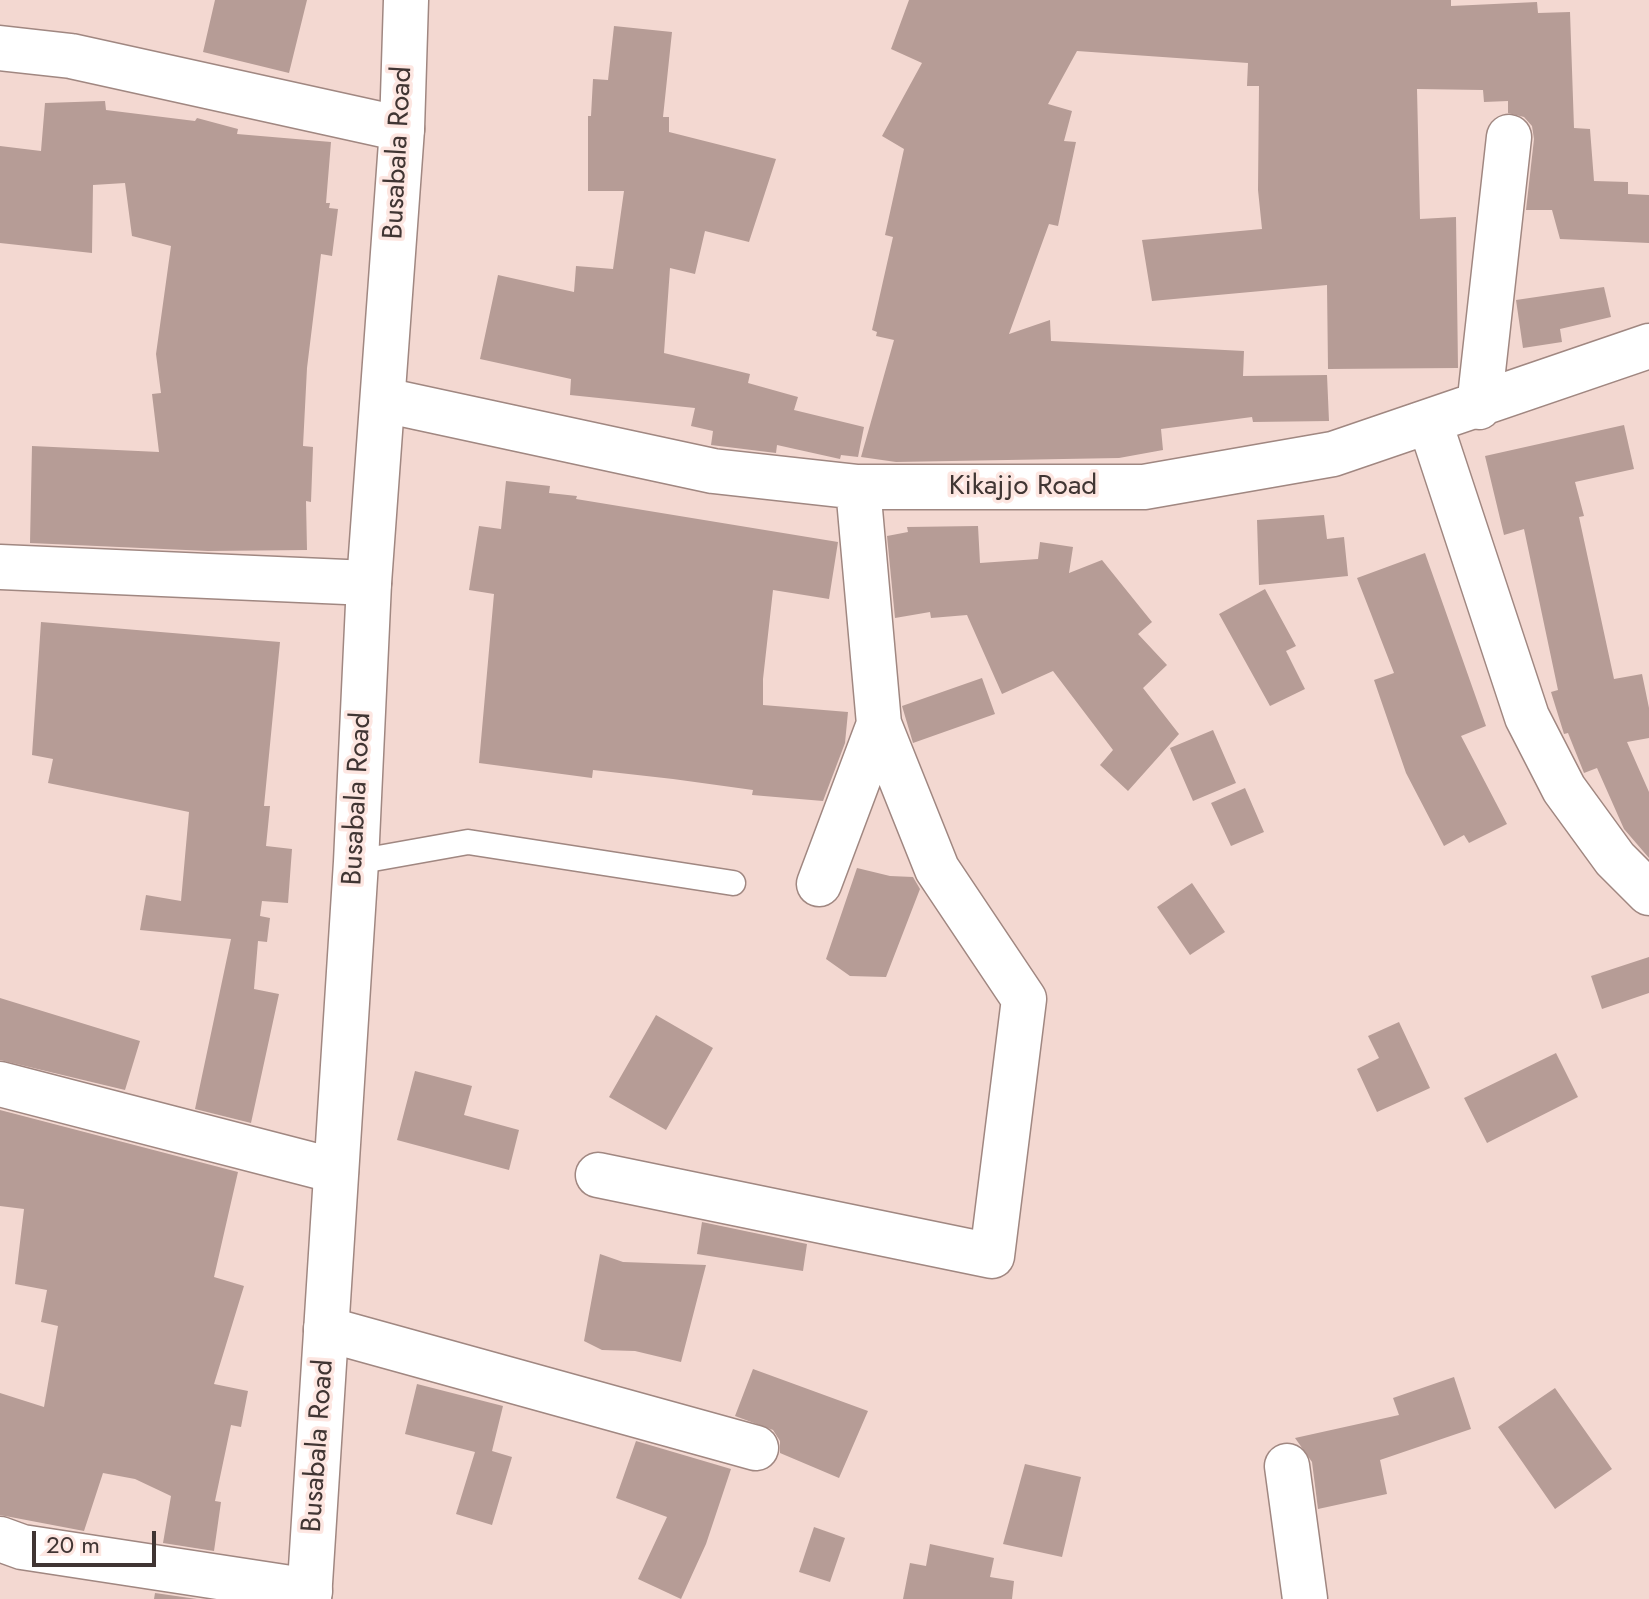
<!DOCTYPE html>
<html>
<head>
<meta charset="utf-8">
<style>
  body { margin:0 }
  #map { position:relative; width:1649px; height:1599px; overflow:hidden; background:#f3d8d1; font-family:Jost,sans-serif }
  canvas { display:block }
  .scale { position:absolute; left:32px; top:1531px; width:124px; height:36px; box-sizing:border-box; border:4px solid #403533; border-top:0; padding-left:10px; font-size:24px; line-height:28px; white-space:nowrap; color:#403533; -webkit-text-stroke:6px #fde6e1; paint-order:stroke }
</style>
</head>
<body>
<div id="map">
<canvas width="1649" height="1599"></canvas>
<div class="scale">20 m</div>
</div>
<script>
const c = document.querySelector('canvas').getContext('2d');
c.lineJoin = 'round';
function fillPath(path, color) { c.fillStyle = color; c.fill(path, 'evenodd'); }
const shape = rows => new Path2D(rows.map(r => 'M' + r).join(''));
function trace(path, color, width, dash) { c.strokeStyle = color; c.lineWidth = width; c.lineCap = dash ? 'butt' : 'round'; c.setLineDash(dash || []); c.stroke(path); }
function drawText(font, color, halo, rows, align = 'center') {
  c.font = font + ' Jost,sans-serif'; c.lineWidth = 7; c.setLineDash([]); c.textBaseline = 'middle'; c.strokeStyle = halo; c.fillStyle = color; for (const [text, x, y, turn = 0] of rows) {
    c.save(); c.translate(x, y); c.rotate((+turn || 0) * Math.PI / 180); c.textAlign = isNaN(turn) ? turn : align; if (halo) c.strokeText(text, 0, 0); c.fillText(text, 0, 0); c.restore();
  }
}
fillPath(shape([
  [215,0,307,0,289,73,203,52],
  [909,0,1451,0,1451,6,1537,2,1538,13,1570,12,1574,128,1590,129,1594,181,1628,182,1628,194,1649,195,1649,243,1560,239,1552,210,1526,210,1534,139,1532,126,1524,117,1508,113,1508,101,1484,102,1483,90,1417,89,1420,219,1456,217,1458,368,1328,369,1327,285,1152,301,1142,240,1262,229,1258,190,1259,86,1247,86,1248,63,1077,51,1048,104,1072,111,1064,141,1076,142,1058,226,1049,224,1009,334,1050,320,1051,341,1244,351,1243,376,1327,375,1329,421,1253,422,1252,417,1161,429,1163,450,1119,458,896,462,861,457,894,340,876,336,877,332,872,330,893,237,885,235,904,149,882,136,922,63,891,49],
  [614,26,672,32,663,117,669,117,669,132,776,159,749,242,705,231,695,274,670,268,664,353,750,374,748,383,798,397,794,410,864,427,858,457,841,455,840,459,777,445,776,453,711,445,713,431,691,426,695,408,570,395,571,379,480,359,498,275,574,292,576,266,613,269,624,191,588,191,588,116,591,116,593,79,608,80],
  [105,101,106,110,195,121,197,118,238,129,237,134,331,142,326,203,330,203,329,208,338,209,332,256,321,254,307,368,303,446,313,447,311,502,306,501,307,550,208,551,30,543,32,446,159,452,152,394,161,393,156,354,171,246,132,236,125,183,93,185,92,253,0,243,0,146,41,151,45,103],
  [1604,287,1611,317,1560,329,1562,342,1523,348,1516,300],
  [1624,425,1634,469,1575,482,1584,516,1579,517,1614,679,1642,674,1649,708,1649,738,1627,742,1649,792,1649,858,1624,829,1597,768,1584,773,1568,733,1564,734,1551,692,1558,690,1524,529,1504,535,1485,456],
  [506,481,550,486,549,493,577,496,576,499,838,542,829,599,773,590,763,679,763,705,848,712,845,743,823,801,752,795,753,790,673,779,593,770,592,778,479,763,494,594,469,590,479,526,501,529],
  [1324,515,1327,539,1344,537,1348,576,1259,585,1257,520],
  [978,526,980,563,1038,559,1040,542,1073,547,1069,573,1102,560,1152,622,1138,634,1167,665,1143,688,1179,734,1128,791,1100,765,1113,750,1053,671,1002,694,967,615,931,618,930,612,895,618,887,536,908,532,907,527],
  [1425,553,1486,726,1461,736,1507,824,1469,843,1464,835,1444,846,1406,773,1374,680,1394,673,1357,578],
  [1265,589,1296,646,1286,651,1305,689,1270,706,1219,614],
  [41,622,280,642,264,806,270,806,266,846,292,849,288,903,262,901,260,916,270,918,267,942,258,941,254,989,279,994,251,1123,195,1109,231,939,140,930,146,895,181,901,189,812,48,783,53,759,32,755],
  [982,678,995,714,913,743,902,706],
  [1213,730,1236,783,1193,801,1170,748],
  [1245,788,1264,832,1231,846,1211,803],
  [857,868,890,876,913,877,920,889,886,977,850,976,826,959],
  [1192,883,1225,932,1190,955,1157,907],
  [1649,957,1649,993,1602,1009,1591,976],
  [0,998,140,1041,125,1090,0,1060],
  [656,1015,713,1048,666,1130,609,1097],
  [1399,1022,1430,1088,1377,1112,1357,1069,1379,1058,1368,1036],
  [1556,1053,1578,1097,1487,1143,1464,1098],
  [415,1071,472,1086,464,1115,519,1130,509,1170,397,1140],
  [0,1110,238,1172,214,1277,244,1286,214,1384,248,1391,241,1427,231,1425,215,1501,221,1502,214,1551,163,1543,171,1496,135,1479,103,1473,84,1531,0,1515,0,1393,44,1407,58,1326,41,1322,47,1290,15,1284,24,1209,0,1206],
  [702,1222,807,1244,803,1271,697,1254],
  [600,1254,623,1262,706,1265,681,1362,635,1351,602,1350,584,1341],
  [753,1369,868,1411,839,1478,780,1453,780,1441,773,1430,735,1416],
  [1454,1377,1471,1429,1380,1460,1387,1494,1318,1509,1312,1462,1295,1438,1399,1415,1393,1398],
  [417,1384,503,1406,492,1451,512,1457,492,1525,456,1514,475,1452,405,1434],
  [1555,1388,1612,1469,1555,1509,1498,1427],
  [636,1441,731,1469,706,1544,681,1599,638,1579,667,1517,616,1498],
  [1025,1464,1081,1477,1062,1557,1003,1544],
  [814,1527,845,1538,830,1582,799,1572],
  [930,1544,994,1558,990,1577,1014,1581,1012,1599,903,1599,910,1563,926,1566],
  [155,1593,197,1599,154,1599]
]), '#b69c96');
const lane = shape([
  [356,862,468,842,733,883]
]);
const street = shape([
  [0,48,71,56,402,129],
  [384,400,713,471,858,487,1144,487,1333,454,1649,346],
  [1479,407,1509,137],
  [1430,423,1527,717,1564,789,1615,859,1649,893],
  [0,567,369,583],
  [819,884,879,724],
  [0,1084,336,1171],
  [598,1175,992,1256,1024,999,937,869,879,724,858,487],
  [326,1329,756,1448],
  [1287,1466,1305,1599],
  [0,1539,22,1547,310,1591]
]);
const secondary = shape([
  [309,1599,356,862,369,583,402,129,406,0]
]);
trace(lane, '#a08781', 27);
trace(street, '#a08781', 47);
trace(secondary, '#a08781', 47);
trace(lane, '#fff', 24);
trace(street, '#fff', 44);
trace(secondary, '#fff', 44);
drawText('28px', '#403533', '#fde6e1', [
  ["Busabala Road",399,153,-87],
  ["Kikajjo Road",1023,487],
  ["Busabala Road",358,799,-87],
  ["Busabala Road",319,1446,-86]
]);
</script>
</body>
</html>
